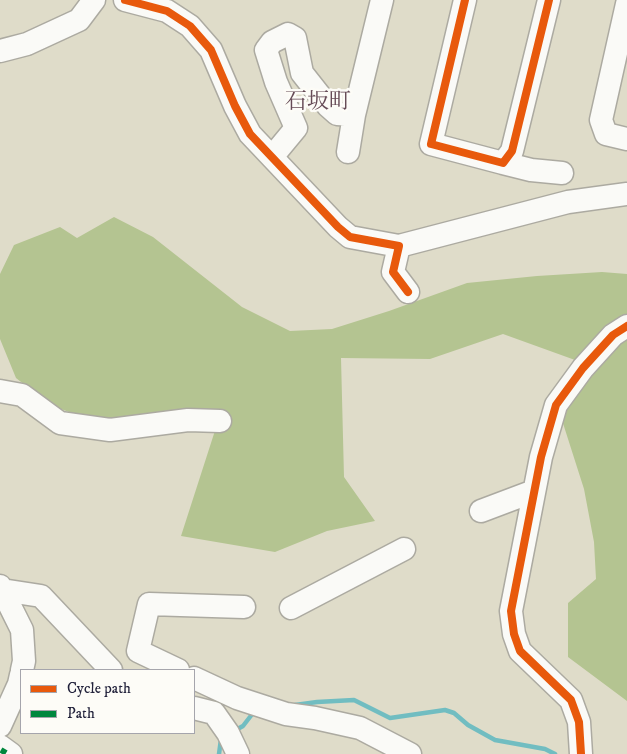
<!DOCTYPE html>
<html>
<head>
<meta charset="utf-8">
<style>
  body { margin:0 }
  #map { position:relative; width:627px; height:754px; overflow:hidden; background:#dfdcc9; font-family:"IM FELL DW Pica",serif }
  canvas { display:block }
  .legend { position:absolute; left:20px; top:669px; width:175px; height:65px; box-sizing:border-box; background:#fdfcf7; border:1px solid #a5a5ac; margin:0; padding:6px 9px; list-style:none; font-size:15px; color:#22223b }
  .legend li { display:flex; align-items:center; gap:10px; height:25px }
  .legend b { width:25px; border:1px solid #a5a5ac }
</style>
</head>
<body>
<div id="map">
<canvas width="627" height="754"></canvas>
<ul class="legend">
<li><b style="height:6px;background:#e8590c"></b>Cycle path</li>
<li><b style="height:6px;background:#00873e"></b>Path</li>
</ul>
</div>
<script>
const c = document.querySelector('canvas').getContext('2d');
c.lineJoin = 'round';
function fillPath(path, color) { c.fillStyle = color; c.fill(path, 'evenodd'); }
const shape = rows => new Path2D(rows.map(r => 'M' + r).join(''));
function trace(path, color, width, dash) { c.strokeStyle = color; c.lineWidth = width; c.lineCap = dash ? 'butt' : 'round'; c.setLineDash(dash || []); c.stroke(path); }
function drawText(font, color, halo, rows, align = 'center') {
  c.font = font + ' "IM FELL DW Pica","Noto Serif JP",serif'; c.lineWidth = 5; c.setLineDash([]); c.textBaseline = 'middle'; c.strokeStyle = halo; c.fillStyle = color; for (const [text, x, y, turn = 0] of rows) {
    c.save(); c.translate(x, y); c.rotate((+turn || 0) * Math.PI / 180); c.textAlign = isNaN(turn) ? turn : align; if (halo) c.strokeText(text, 0, 0); c.fillText(text, 0, 0); c.restore();
  }
}
fillPath(shape([
  [114,217,153,237,242,307,290,331,332,329,389,311,467,283,537,276,602,272,627,274,627,701,568,657,568,603,596,579,594,542,584,489,561,417,575,360,503,334,430,359,341,358,344,477,375,521,327,531,275,552,181,536,221,412,91,420,50,405,16,378,0,339,0,274,14,245,60,227,77,238]
]), '#b4c491');
trace(shape([
  [295,705,317,702,354,700,390,718,445,710,454,713,468,725,495,740,545,749,555,754],
  [234,731,243,726,253,713,255,713],
  [219,754,221,739]
]), '#71bdc1', 4.5);
const minor = shape([
  [125,0,167,11,190,26,211,50,235,106,250,134,338,227,350,237,399,246,568,202,627,194],
  [465,0,431,144,503,163,512,151,549,0],
  [627,4,601,120,606,134,627,139],
  [0,51,27,44,79,20,94,0],
  [348,152,354,115],
  [272,157,296,128,276,82,266,50,272,42,288,34,295,38,302,73,328,106,337,114,354,115,382,0],
  [503,163,531,170,562,173],
  [399,246,393,272,408,292],
  [0,391,22,395,60,423,110,430,188,420,220,421],
  [481,511,534,491],
  [0,586,22,630,24,661,22,670],
  [2,590,41,596,111,670],
  [291,608,404,549],
  [178,670,138,651,149,604,244,607],
  [194,678,237,698,286,714,315,718,360,728,410,754],
  [194,708,214,713,228,733,238,754],
  [0,726,19,684,21,675],
  [0,746,11,754],
  [581,754,579,722,571,700,520,651,514,634,511,611,541,457,556,405,583,368,613,335,627,326]
]);
trace(minor, '#acaaa1', 25);
trace(minor, '#fafaf7', 22);
trace(shape([
  [2,754,5,749]
]), '#00873e', 6, [12, 6]);
trace(shape([
  [125,0,167,11,190,26,211,50,235,106,250,134,338,227,350,237,399,246,393,272,408,292],
  [465,0,431,144,503,163,512,151,549,0],
  [581,754,579,722,571,700,520,651,514,634,511,611,541,457,556,405,583,368,613,335,627,326]
]), '#e8590c', 8);
drawText('22px', '#664b56', '#fdfcf7', [
  ["石坂町",318,103]
]);
</script>
</body>
</html>
